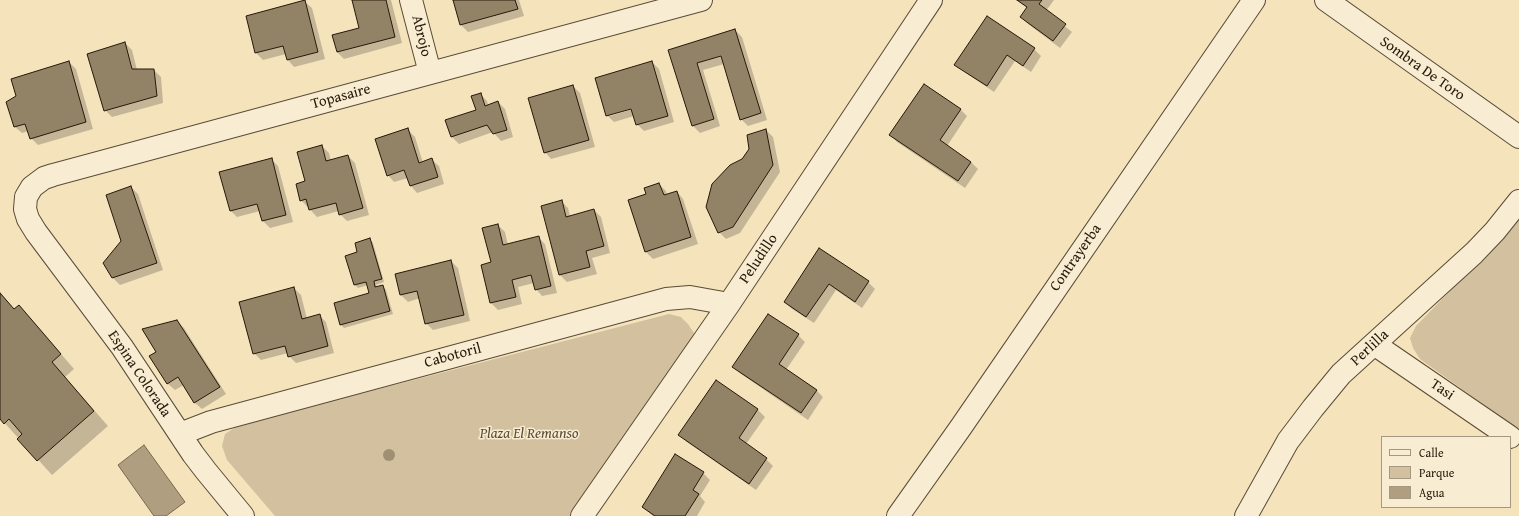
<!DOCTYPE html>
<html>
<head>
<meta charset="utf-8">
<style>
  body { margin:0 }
  #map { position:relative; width:1519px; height:516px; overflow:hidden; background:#f5e3bc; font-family:"Gentium Book Plus",serif }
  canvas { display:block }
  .legend { position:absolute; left:1381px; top:436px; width:130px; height:72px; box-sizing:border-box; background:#f8edd3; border:1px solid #a49882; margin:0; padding:5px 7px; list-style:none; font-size:12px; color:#261809 }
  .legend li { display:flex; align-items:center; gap:8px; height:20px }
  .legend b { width:20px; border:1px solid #a49882 }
</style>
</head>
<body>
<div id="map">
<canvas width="1519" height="516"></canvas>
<ul class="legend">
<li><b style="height:5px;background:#f8edd3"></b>Calle</li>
<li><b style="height:11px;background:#d2c09e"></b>Parque</li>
<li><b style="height:11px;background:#af9e7f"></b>Agua</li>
</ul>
</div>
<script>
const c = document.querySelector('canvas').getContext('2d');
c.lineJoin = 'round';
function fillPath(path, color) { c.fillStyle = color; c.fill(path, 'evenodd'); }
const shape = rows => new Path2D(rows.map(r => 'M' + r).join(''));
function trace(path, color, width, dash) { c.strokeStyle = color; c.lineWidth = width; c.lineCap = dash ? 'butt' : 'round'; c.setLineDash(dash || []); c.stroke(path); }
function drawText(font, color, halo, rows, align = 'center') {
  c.font = font + ' "Gentium Book Plus",serif'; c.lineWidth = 3; c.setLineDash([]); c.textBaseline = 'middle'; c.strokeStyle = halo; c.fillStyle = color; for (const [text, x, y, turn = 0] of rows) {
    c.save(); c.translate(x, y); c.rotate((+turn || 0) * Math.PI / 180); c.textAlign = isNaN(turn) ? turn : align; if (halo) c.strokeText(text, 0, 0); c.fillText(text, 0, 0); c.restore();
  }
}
fillPath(shape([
  [1519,217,1519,430,1420,359,1413,348,1410,338,1416,326,1481,259],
  [669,314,681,317,688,324,694,333,691,344,572,516,275,516,227,460,222,446,225,434,243,422,309,407]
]), '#d2c09e');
const water = shape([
  [144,445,185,502,166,516,154,516,118,465,144,445]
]);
fillPath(water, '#af9e7f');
trace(water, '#786850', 1);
fillPath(shape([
  [353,0,391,0,402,43,344,59,337,52,360,29],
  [454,0,519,0,524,16,468,32,461,25],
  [1016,0,1054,0,1046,11,1072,32,1060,48,1028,24,1021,17,1027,8],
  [305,2,312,8,325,59,294,67,288,60,286,54,263,60,256,53,247,17],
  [987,17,1034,49,1041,56,1031,72,1015,61,994,92,963,71,956,65],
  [735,30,742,37,767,120,748,126,741,119,724,64,703,70,720,126,700,133,693,126,670,50],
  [125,43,132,50,137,70,154,70,161,77,163,103,112,117,105,110],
  [69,62,76,69,93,129,38,145,31,138,29,131,22,133,15,127],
  [652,62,659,69,674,122,644,131,637,124,634,116,614,122,607,115],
  [636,106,636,108,610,116,610,114],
  [573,86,580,93,595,147,551,159,545,152],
  [480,94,487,101,488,105,498,102,505,109,513,137,501,141,493,132,459,144,452,137,477,111],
  [960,109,967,116,947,146,971,162,978,169,965,188,897,142,891,135],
  [408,130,415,137,423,163,432,160,439,166,444,184,417,193,411,186,408,178,394,182,388,175],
  [766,130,773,137,780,172,740,233,726,239,719,232,743,160],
  [322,146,329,153,331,161,348,156,355,163,369,215,347,221,340,214,339,211,317,217,301,200,306,181],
  [271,159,278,166,293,222,270,228,263,221,260,211,237,217,230,210],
  [659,184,666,191,667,195,677,192,683,199,698,244,653,259,646,252,630,200,647,195],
  [131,187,138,194,163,270,120,285,113,278,122,241],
  [561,201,568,208,570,216,594,210,601,217,610,253,592,258,597,274,567,282,560,275],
  [498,225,505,232,508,245,538,237,545,244,557,293,542,296,536,289,534,283,518,287,522,304,498,310,491,303,482,266,492,263],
  [370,239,373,243,384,282,376,285,377,288,383,286,386,290,393,314,344,328,341,325,335,304,370,294,368,285,358,288,355,285,346,256,359,253],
  [820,250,868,282,875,289,862,308,836,290,814,323,792,309,785,302],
  [451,261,458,268,470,321,433,330,426,323,420,298,408,302,401,295],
  [294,288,301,295,307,319,319,315,326,322,334,353,296,363,289,356,288,353,261,360,254,353],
  [0,292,15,310,19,306,33,321,74,369,65,377,108,426,52,475,0,418],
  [177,321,184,328,226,394,202,409,195,403,184,385,175,390,168,384,151,357,158,352],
  [798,335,805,342,786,370,816,390,823,397,808,420,741,374,734,367],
  [717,382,758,410,765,417,746,444,766,459,773,466,756,490,687,442,680,435],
  [703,473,710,480,700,496,705,502,697,516,653,516,643,507]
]), '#0003');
const building = shape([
  [305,0,318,52,287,60,283,46,255,53,246,16,305,0],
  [352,0,386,0,395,37,337,52,332,35,359,28,352,0],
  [453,0,515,0,518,9,460,25,453,0],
  [1017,0,1042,0,1039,4,1066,24,1053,41,1020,17,1027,7,1017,0],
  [987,16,1035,48,1023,66,1007,55,987,86,954,65,987,16],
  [735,29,761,113,740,120,721,56,697,63,714,119,692,126,668,50,735,29],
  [125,42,132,69,154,69,157,96,104,111,87,54,125,42],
  [69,61,86,122,30,139,25,124,14,127,6,102,16,96,11,79,69,61],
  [652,61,668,116,636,125,631,109,606,116,595,78,652,61],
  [924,84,961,109,940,140,971,162,958,181,889,135,924,84],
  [573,85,589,140,544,153,528,98,573,85],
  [481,93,485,106,498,101,507,130,493,134,487,125,451,137,445,120,476,110,471,96,481,93],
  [408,128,419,163,432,158,438,177,410,186,404,170,387,176,375,139,408,128],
  [766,129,773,165,733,227,718,233,706,207,712,184,730,165,742,159,749,149,747,135,766,129],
  [322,145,326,161,348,155,363,208,339,215,336,203,309,210,306,199,300,201,296,184,305,181,297,152,322,145],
  [272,158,286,215,262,221,257,204,230,211,219,172,272,158],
  [659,183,664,195,677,191,691,237,645,252,628,200,646,194,644,188,659,183],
  [131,186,157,263,112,278,103,263,121,241,106,195,131,186],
  [562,200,566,217,594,209,604,246,586,251,590,267,559,275,541,206,562,200],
  [498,224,503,245,539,236,551,286,535,290,531,275,512,280,516,297,490,303,481,265,491,262,482,228,498,224],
  [370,238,382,279,374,281,375,287,383,285,390,311,340,325,334,303,369,293,366,282,354,285,345,256,357,252,355,243,370,238],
  [819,248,869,281,855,302,829,284,806,317,784,302,819,248],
  [451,260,464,315,425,324,417,291,400,295,395,274,451,260],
  [294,287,302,319,320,314,328,346,288,357,285,346,253,354,239,302,294,287],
  [0,293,14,309,19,305,61,354,52,362,94,411,37,461,17,439,22,434,9,419,4,424,0,419,0,293],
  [768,314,799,334,779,364,817,390,801,413,732,367,768,314],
  [177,320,220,387,194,403,178,377,167,384,149,356,156,352,142,329,177,320],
  [716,380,758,409,739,438,767,458,749,484,678,435,716,380],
  [675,454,704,472,693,490,699,494,685,516,655,516,642,507,675,454]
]);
fillPath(building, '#928266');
trace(building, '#261809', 1);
const minor = shape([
  [411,0,430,73],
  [1326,0,1519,137],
  [1374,344,1510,437],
  [180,434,211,422,666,299,690,297,729,304],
  [243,516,206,471,193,454,122,347,36,232,28,219,25,209,26,197,32,187,44,178,53,175,701,0],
  [582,516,729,304,931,0],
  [898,516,961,427,1254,0],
  [1246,516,1288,441,1313,408,1341,374,1474,253,1495,231,1519,201]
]);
trace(minor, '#5a4b36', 24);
trace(minor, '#f8edd3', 22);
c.fillStyle = '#a08f72';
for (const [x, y] of [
  [389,455]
]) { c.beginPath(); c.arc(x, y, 6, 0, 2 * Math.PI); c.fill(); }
drawText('15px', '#261809', '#f8edd3', [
  ["Abrojo",421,36,76],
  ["Sombra De Toro",1422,69,35],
  ["Topasaire",341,97,-15],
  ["Contrayerba",1076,258,-55],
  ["Peludillo",759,259,-56],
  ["Perlilla",1370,348,-43],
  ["Cabotoril",453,356,-15],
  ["Espina Colorada",139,374,56],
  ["Tasi",1442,390,34]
]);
drawText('italic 15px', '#5a4a36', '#f8edd3', [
  ["Plaza El Remanso",529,434]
]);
</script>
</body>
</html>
